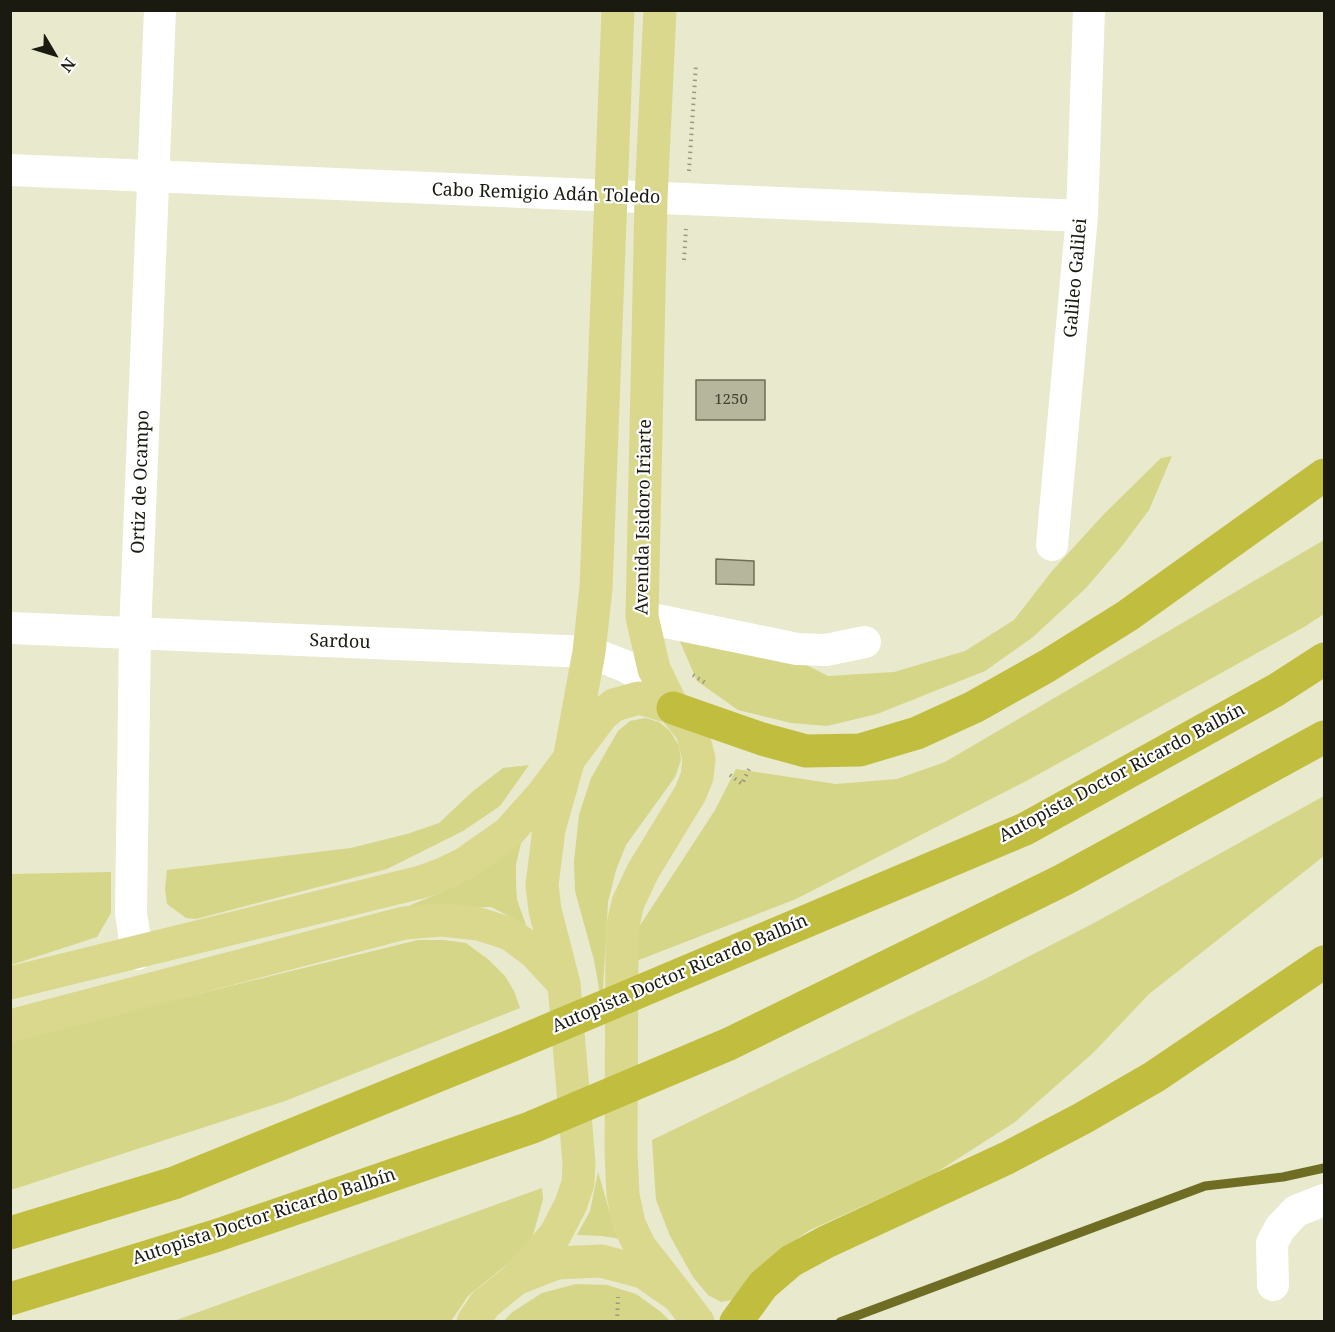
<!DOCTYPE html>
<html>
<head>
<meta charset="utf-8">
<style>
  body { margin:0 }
  #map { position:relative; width:1335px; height:1332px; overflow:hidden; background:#e8e9cd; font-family:"Noto Serif",serif }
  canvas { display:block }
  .frame { position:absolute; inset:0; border:12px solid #1a1a10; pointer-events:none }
  .north { position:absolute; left:24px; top:24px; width:60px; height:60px; -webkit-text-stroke:4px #fff; paint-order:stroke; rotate:128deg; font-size:16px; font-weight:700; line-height:24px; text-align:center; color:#1a1a10 }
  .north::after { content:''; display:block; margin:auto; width:21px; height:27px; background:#1a1a10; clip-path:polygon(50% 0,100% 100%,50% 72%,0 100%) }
</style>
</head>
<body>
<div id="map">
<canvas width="1335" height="1332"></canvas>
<div class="frame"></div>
<div class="north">N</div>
</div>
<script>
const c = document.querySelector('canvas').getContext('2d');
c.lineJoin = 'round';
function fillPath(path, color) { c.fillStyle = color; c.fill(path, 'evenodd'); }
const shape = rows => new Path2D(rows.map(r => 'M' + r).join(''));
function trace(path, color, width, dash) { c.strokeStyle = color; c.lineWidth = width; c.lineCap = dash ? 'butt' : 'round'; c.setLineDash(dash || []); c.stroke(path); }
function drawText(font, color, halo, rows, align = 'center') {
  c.font = font + ' "Noto Serif",serif'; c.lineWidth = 4.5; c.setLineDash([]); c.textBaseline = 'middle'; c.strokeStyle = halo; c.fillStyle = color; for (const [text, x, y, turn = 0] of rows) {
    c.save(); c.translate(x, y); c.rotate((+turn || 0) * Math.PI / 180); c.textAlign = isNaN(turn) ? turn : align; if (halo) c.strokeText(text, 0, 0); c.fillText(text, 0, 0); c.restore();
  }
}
fillPath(shape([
  [1172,456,1149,510,1122,546,1086,588,1033,637,985,671,877,714,827,726,791,723,738,710,697,681,675,630,789,656,828,676,894,672,965,651,1014,620,1052,571,1104,514,1161,458],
  [1324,540,1324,614,1304,627,1030,779,796,899,631,963,639,927,715,810,736,769,836,784,897,779,945,762],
  [645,718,659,722,670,731,679,746,681,760,675,777,626,845,616,870,608,902,602,1005,594,960,575,891,574,861,579,815,591,778,618,731,630,721],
  [529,765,500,806,463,831,387,869,196,919,186,918,167,904,165,889,167,870,351,848,407,834,439,823,472,792,503,768],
  [1324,796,1324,856,1149,994,1093,1053,1015,1122,934,1174,810,1230,780,1250,737,1299,721,1302,708,1295,693,1277,670,1236,656,1200,652,1140,981,981,1094,923],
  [522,839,516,864,516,884,517,900,526,925,491,907,402,909,453,887],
  [111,872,111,913,97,937,11,965,11,874],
  [418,940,444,940,466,943,489,960,505,976,514,991,520,1008,285,1101,11,1190,10,1040],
  [598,1172,614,1227,621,1239,602,1236,577,1235,590,1211],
  [542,1188,543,1199,533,1235,516,1257,468,1296,451,1321,171,1322],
  [576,1284,607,1285,636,1294,661,1312,670,1321,504,1321,511,1313,542,1293]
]), '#d6d688');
trace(shape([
  [840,1322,1205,1186,1283,1177,1324,1168]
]), '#6f6d24', 9);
const building = shape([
  [696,380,765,380,765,420,696,420,696,380],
  [716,559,754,561,754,585,716,584,716,559]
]);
fillPath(building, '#b5b69c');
trace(building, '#6e6e56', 1.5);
trace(shape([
  [689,171,696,64],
  [684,260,686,229],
  [693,675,707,684],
  [730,775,742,784,749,769],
  [617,1322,618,1297]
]), '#989883', 4, [1.5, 4.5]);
trace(shape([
  [10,170,1082,216],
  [1052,545,1082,216,1089,10],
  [642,617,797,649,826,650,865,642],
  [10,628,589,652,625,666,662,688],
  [137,954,131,913,135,633,160,10],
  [1273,1285,1272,1243,1280,1228,1296,1211,1324,1200]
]), '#fff', 32);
trace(shape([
  [660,10,651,199,642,617,654,669,673,708,692,731,699,759,697,777,690,794,643,871,628,903,622,929,621,1152,623,1195,629,1224,640,1247,679,1297],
  [10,983,421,882,443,874,464,864,508,833,542,795,602,715,614,705,639,698,673,708],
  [10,1026,404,923,442,920,479,924,510,934,534,952,563,983],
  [516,1279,555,1235,571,1204,578,1183,579,1163,564,984,545,910,542,885,549,829,570,755,589,652,596,588,618,10],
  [473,1322,485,1304,516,1279,557,1263,601,1261,643,1272,679,1297,698,1322]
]), '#dad88c', 33);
trace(shape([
  [673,708,762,739,806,751,860,750,917,733,974,707,1047,666,1127,616,1324,475],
  [10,1233,174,1183,508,1047,1025,829,1276,690,1324,659],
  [10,1299,215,1236,530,1128,729,1044,1063,880,1324,737],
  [736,1322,763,1285,791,1261,826,1242,1007,1158,1083,1118,1154,1077,1324,962]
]), '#c1be3f', 33);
drawText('15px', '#414133', null, [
  ["1250",731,400]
]);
drawText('18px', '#1a1a10', '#fff', [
  ["Cabo Remigio Adán Toledo",546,194,2],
  ["Galileo Galilei",1076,278,-85],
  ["Ortiz de Ocampo",141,482,-88],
  ["Avenida Isidoro Iriarte",644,517,-89],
  ["Sardou",340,642,2],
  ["Autopista Doctor Ricardo Balbín",1122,773,-28],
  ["Autopista Doctor Ricardo Balbín",680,974,-23],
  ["Autopista Doctor Ricardo Balbín",264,1217,-18]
]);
</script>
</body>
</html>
